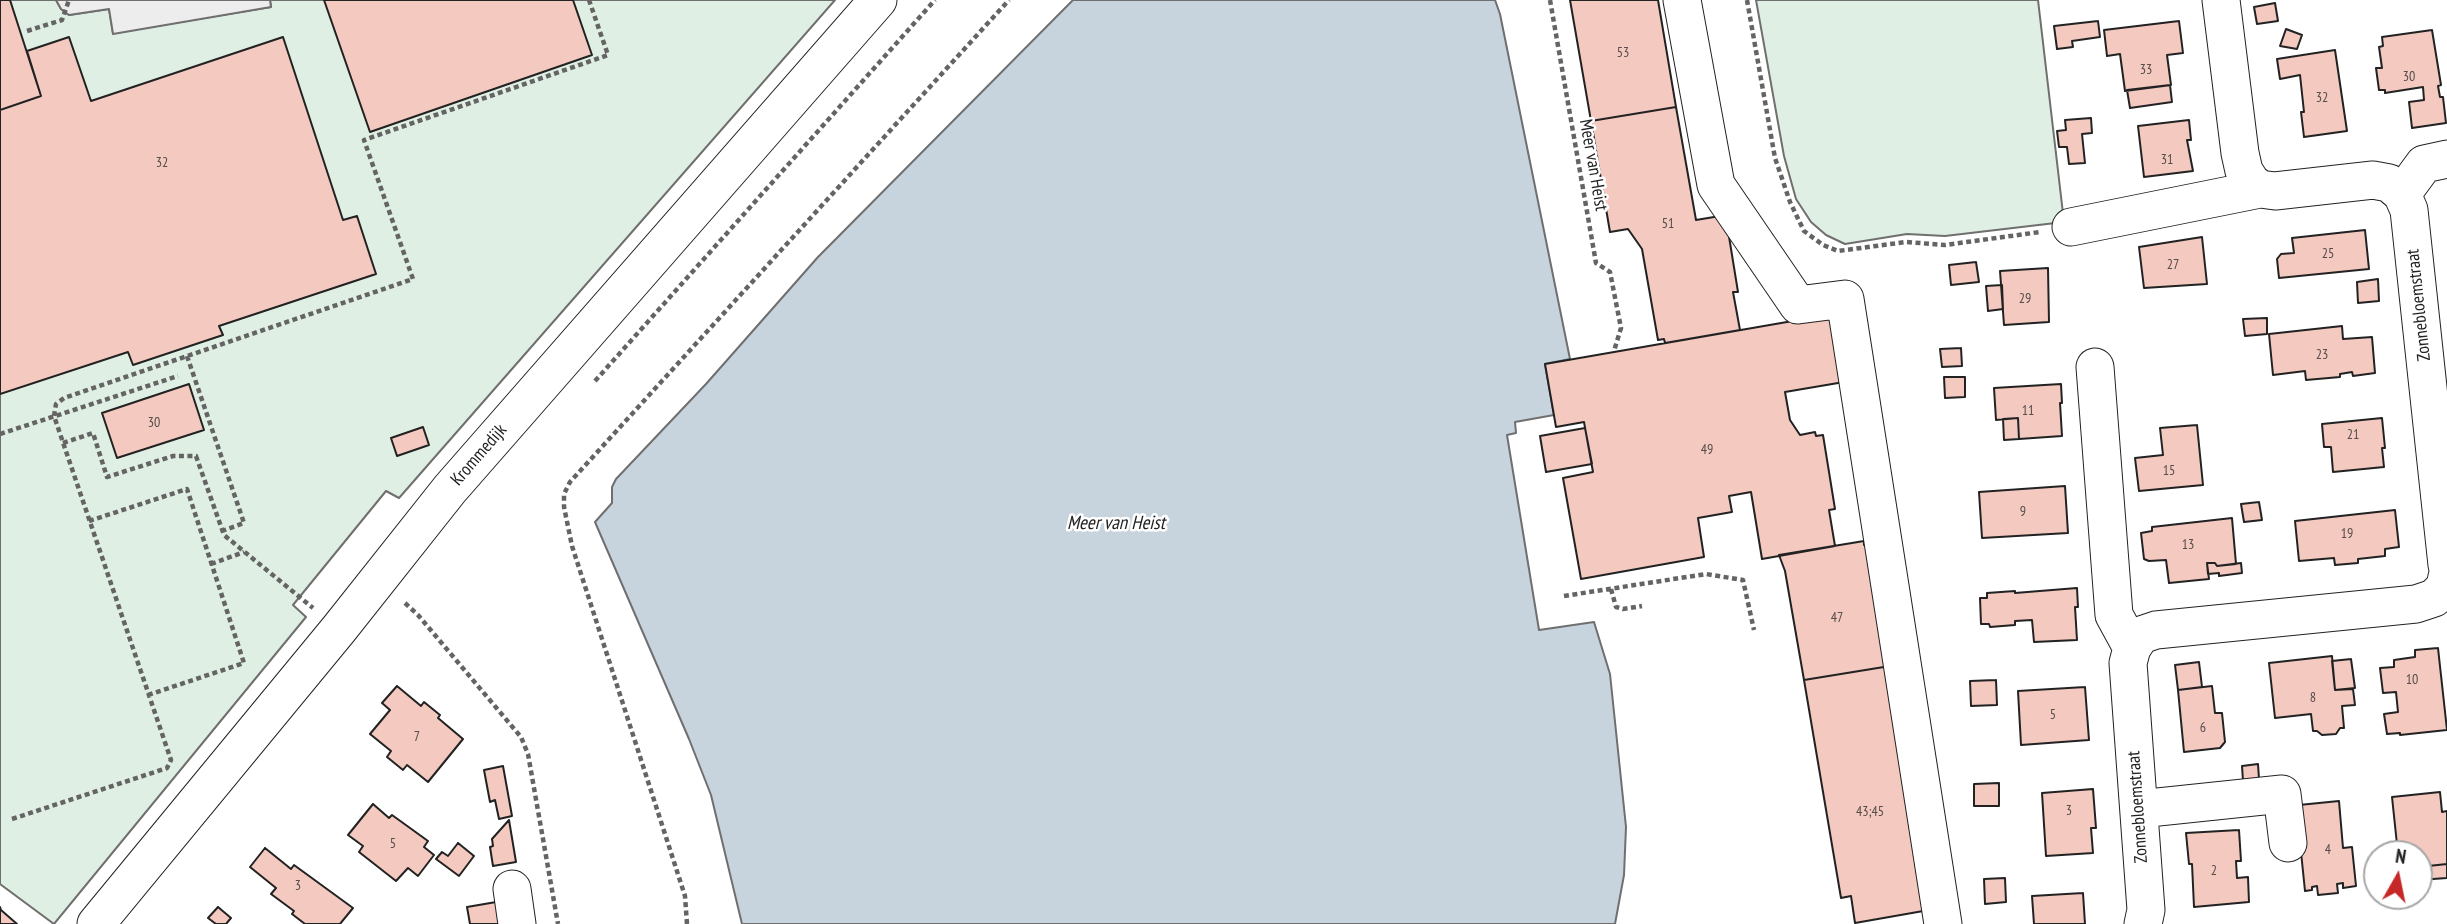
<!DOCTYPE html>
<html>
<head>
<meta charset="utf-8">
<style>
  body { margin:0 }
  #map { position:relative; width:2447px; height:924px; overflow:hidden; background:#fff; font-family:"PT Sans Narrow",sans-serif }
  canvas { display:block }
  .north { position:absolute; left:2363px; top:840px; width:70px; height:70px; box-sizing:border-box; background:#fff; border:2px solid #a7a7a7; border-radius:50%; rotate:9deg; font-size:19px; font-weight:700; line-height:28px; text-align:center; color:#222 }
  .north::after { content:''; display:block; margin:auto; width:24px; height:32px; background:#c62828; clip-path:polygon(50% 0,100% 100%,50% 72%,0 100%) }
</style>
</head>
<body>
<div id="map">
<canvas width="2447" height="924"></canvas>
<div class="north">N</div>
</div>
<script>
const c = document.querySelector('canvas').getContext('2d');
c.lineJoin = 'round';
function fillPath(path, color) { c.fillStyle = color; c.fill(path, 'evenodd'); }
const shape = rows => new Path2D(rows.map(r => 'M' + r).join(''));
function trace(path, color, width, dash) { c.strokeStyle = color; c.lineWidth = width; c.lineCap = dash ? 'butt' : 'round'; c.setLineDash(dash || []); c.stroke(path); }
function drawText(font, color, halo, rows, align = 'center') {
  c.font = font + ' "PT Sans Narrow",sans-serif'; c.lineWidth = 5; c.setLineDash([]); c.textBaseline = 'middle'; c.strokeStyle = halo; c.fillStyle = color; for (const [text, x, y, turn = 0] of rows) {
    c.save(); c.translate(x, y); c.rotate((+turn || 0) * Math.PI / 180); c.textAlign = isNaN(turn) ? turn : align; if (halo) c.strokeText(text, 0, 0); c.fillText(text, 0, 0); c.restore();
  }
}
const green = shape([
  [0,0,56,0,61,9,69,15,109,9,113,33,271,7,270,0,835,0,399,498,386,491,293,605,306,617,54,924,0,884,0,0],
  [1756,0,2038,0,2064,222,1945,236,1907,234,1845,244,1826,235,1811,222,1796,199,1784,156,1756,0]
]);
fillPath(green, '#e0efe3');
trace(green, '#6f6f6f', 2);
const parking = shape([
  [56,0,270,0,271,7,113,34,109,9,69,15,61,9,56,0]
]);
fillPath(parking, '#ededed');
trace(parking, '#6f6f6f', 2);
const water = shape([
  [1073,0,1495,0,1500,14,1570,359,1545,364,1554,415,1515,422,1516,433,1507,435,1539,630,1594,622,1610,674,1626,827,1624,875,1615,924,742,924,711,795,689,739,595,522,612,503,612,487,616,479,706,384,818,257,1073,0]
]);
fillPath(water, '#c7d3dd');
trace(water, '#6f6f6f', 2);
const building = shape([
  [0,0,10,0,41,96,0,110,0,0],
  [324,0,573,0,592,55,370,132,324,0],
  [1570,0,1658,0,1676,107,1591,121,1570,0],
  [2275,3,2278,21,2257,24,2254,7,2275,3],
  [2098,21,2100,37,2072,41,2073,47,2057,49,2054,26,2098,21],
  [2179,21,2183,53,2167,55,2171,85,2125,91,2120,54,2107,56,2104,30,2179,21],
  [2286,29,2302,35,2297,49,2280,46,2286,29],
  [2432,30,2441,85,2438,86,2440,97,2443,97,2446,123,2412,128,2409,102,2424,100,2423,87,2385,93,2385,90,2379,90,2376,68,2382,68,2379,47,2383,46,2382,37,2432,30],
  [69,37,91,101,283,37,343,220,357,216,376,274,219,326,223,335,133,365,128,352,0,394,0,110,41,96,27,51,69,37],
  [2335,50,2347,131,2304,137,2301,112,2304,112,2300,75,2280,79,2277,59,2335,50],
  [2170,85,2172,102,2130,108,2127,90,2170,85],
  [1676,107,1696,220,1720,216,1726,218,1738,292,1733,292,1740,330,1665,343,1664,339,1658,340,1642,249,1628,229,1610,232,1591,121,1676,107],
  [2091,118,2092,133,2082,134,2085,163,2069,164,2067,147,2059,147,2057,131,2066,130,2065,120,2091,118],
  [2189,120,2191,140,2187,140,2193,171,2144,177,2138,126,2189,120],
  [2365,230,2369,269,2279,278,2277,259,2281,254,2294,253,2292,238,2365,230],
  [2202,237,2207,284,2144,288,2139,247,2202,237],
  [1976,262,1979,282,1951,285,1949,265,1976,262],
  [2048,268,2049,322,2004,325,2000,271,2048,268],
  [2378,279,2379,301,2358,303,2357,282,2378,279],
  [2002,285,2003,309,1988,311,1986,286,2002,285],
  [1833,314,1844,382,1785,392,1790,420,1800,435,1815,432,1816,436,1823,435,1835,509,1829,510,1835,546,1762,559,1751,492,1729,496,1732,512,1698,518,1704,557,1581,579,1563,478,1593,472,1584,422,1556,427,1545,364,1833,314],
  [2267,318,2267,334,2245,336,2243,319,2267,318],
  [2342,326,2343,339,2372,337,2375,373,2353,376,2352,372,2340,374,2340,377,2306,380,2305,371,2273,375,2269,334,2342,326],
  [1961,348,1962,366,1942,367,1940,349,1961,348],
  [1944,377,1965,377,1965,397,1945,398,1944,377],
  [189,384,204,430,117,458,102,413,189,384],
  [2061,384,2062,403,2060,403,2062,436,2019,439,2018,418,1996,420,1994,388,2061,384],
  [2018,418,2019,439,2004,440,2003,419,2018,418],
  [2382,418,2385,448,2382,448,2384,467,2333,472,2331,447,2324,447,2322,424,2382,418],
  [2197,425,2203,485,2139,491,2135,458,2163,455,2160,428,2197,425],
  [423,427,429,445,397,456,391,438,423,427],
  [1585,428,1592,464,1546,472,1540,436,1585,428],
  [2065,486,2068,533,1982,538,1979,492,2065,486],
  [2259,502,2262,520,2244,522,2241,504,2259,502],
  [2395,510,2399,547,2385,549,2385,556,2358,559,2358,563,2335,565,2334,558,2299,561,2295,521,2395,510],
  [2232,518,2236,564,2217,566,2215,563,2207,563,2209,579,2169,583,2166,560,2149,561,2144,559,2141,533,2152,531,2152,527,2232,518],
  [1864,541,1864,545,1869,544,1890,666,1804,680,1785,571,1779,555,1864,541],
  [2207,563,2215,563,2217,566,2241,563,2242,573,2219,576,2219,573,2208,574,2207,563],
  [2077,588,2078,607,2075,607,2077,640,2034,642,2032,620,2015,621,2015,625,1990,627,1989,624,1981,624,1980,598,1987,598,1987,593,2015,591,2015,593,2077,588],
  [2438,648,2447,730,2400,735,2400,733,2387,734,2384,714,2398,712,2396,692,2383,693,2380,668,2394,667,2394,660,2415,657,2415,650,2438,648],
  [2332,656,2335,690,2353,689,2355,705,2342,706,2344,728,2340,728,2336,734,2322,735,2317,731,2313,731,2311,714,2275,718,2269,663,2332,656],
  [2351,659,2355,688,2335,690,2332,661,2351,659],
  [2199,662,2202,687,2178,690,2175,665,2199,662],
  [1890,666,1929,910,1855,923,1851,896,1841,898,1804,680,1890,666],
  [1996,680,1997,705,1971,706,1970,681,1996,680],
  [397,686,421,706,424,702,440,715,438,718,463,739,428,782,407,765,403,770,387,757,391,751,370,734,390,710,382,703,397,686],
  [2212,686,2215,713,2222,713,2225,742,2220,748,2184,752,2178,690,2212,686],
  [2085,687,2089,740,2021,745,2018,691,2085,687],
  [2258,764,2259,779,2243,781,2242,766,2258,764],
  [503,766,512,816,499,819,495,800,490,802,484,770,503,766],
  [1999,783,1999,806,1974,806,1974,784,1999,783],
  [2093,789,2096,828,2091,828,2093,853,2046,856,2042,793,2093,789],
  [2440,792,2442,812,2447,811,2447,864,2419,867,2419,854,2398,854,2392,797,2440,792],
  [2339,801,2343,848,2352,847,2356,886,2343,888,2343,883,2337,884,2338,893,2318,895,2317,886,2312,887,2312,890,2305,891,2301,852,2304,852,2299,805,2339,801],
  [373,804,389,818,392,815,428,841,424,847,434,855,418,876,408,868,396,881,359,852,363,846,348,835,373,804],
  [509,820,516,862,493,866,490,847,493,846,492,839,509,820],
  [2239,830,2241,861,2236,861,2237,878,2248,877,2249,902,2194,907,2192,864,2189,864,2186,833,2239,830],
  [458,843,474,856,459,876,436,859,442,852,448,856,458,843],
  [265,848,291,869,294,865,353,908,340,924,305,924,292,914,294,911,271,894,276,888,250,867,265,848],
  [2447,864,2447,878,2419,880,2419,867,2447,864],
  [2005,878,2006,902,1985,904,1984,879,2005,878],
  [2083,893,2085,924,2034,924,2032,896,2083,893],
  [502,901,506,924,470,924,467,907,502,901],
  [0,907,1,910,17,924,0,924,0,907],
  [218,907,231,918,226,924,216,924,208,918,218,907]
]);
fillPath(building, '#f3c9c0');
trace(building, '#222', 2);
const minor = shape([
  [1682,0,1716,185,1798,305,1845,299,1943,924],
  [2221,0,2240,153,2244,171,2251,182,2260,189,2275,191,2373,180,2389,183,2402,194,2409,210,2447,565],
  [2402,194,2424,164,2447,159],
  [2071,227,2260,189],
  [2095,367,2114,615,2132,648],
  [2139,809,2282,794,2288,843],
  [512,889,517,924],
  [96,924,339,629,450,489,878,0],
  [2143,924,2146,910,2128,663,2132,648,2141,635,2156,630,2416,604,2434,598,2445,587,2447,577]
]);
trace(minor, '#222', 39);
trace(shape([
  [1550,0,1596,263,1610,272,1621,328,1614,351],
  [1747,0,1775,158,1790,202,1804,231,1823,245,1838,251,1906,242,1945,245,2040,232],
  [27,31,62,20,69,0],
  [187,356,244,523,222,531],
  [595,381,935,0],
  [0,434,178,376],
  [63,443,93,433,107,477,173,456,196,456,224,535,313,608],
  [89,521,187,489,244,663,148,695],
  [211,564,244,552],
  [1611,589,1616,607,1623,609,1642,606],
  [1564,596,1706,574,1743,580,1754,630],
  [405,603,418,615,521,737,528,754,558,924],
  [12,819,167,768,171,760,54,416,56,404,64,398,413,279,364,140,608,55,589,0],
  [687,924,685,896,572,546,564,507,564,494,570,482,1009,0]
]), '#646464', 4.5, [5, 3.5]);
trace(minor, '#fff', 37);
drawText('14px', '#564c4a', null, [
  ["53",1623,53],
  ["33",2146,70],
  ["30",2409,77],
  ["32",2322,98],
  ["31",2167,160],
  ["32",162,163],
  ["51",1668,224],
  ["25",2328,254],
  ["27",2173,265],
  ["29",2025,299],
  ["23",2322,355],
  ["11",2028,411],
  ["30",154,423],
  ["21",2353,435],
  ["49",1707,450],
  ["15",2169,471],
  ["9",2023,512],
  ["19",2347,534],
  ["13",2188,545],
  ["47",1837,618],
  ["10",2412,680],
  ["8",2313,698],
  ["5",2053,715],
  ["6",2203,728],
  ["7",417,737],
  ["3",2069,811],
  ["43;45",1870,812],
  ["5",393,844],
  ["4",2328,850],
  ["2",2214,871],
  ["3",298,886]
]);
drawText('18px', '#222', '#fff', [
  ["Meer van Heist",1593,165,80],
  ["Zonnebloemstraat",2419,305,-96],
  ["Krommedijk",479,455,-49],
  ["Zonnebloemstraat",2138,807,-94]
]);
drawText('italic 19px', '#222', '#fff', [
  ["Meer van Heist",1116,524]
]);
</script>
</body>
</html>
